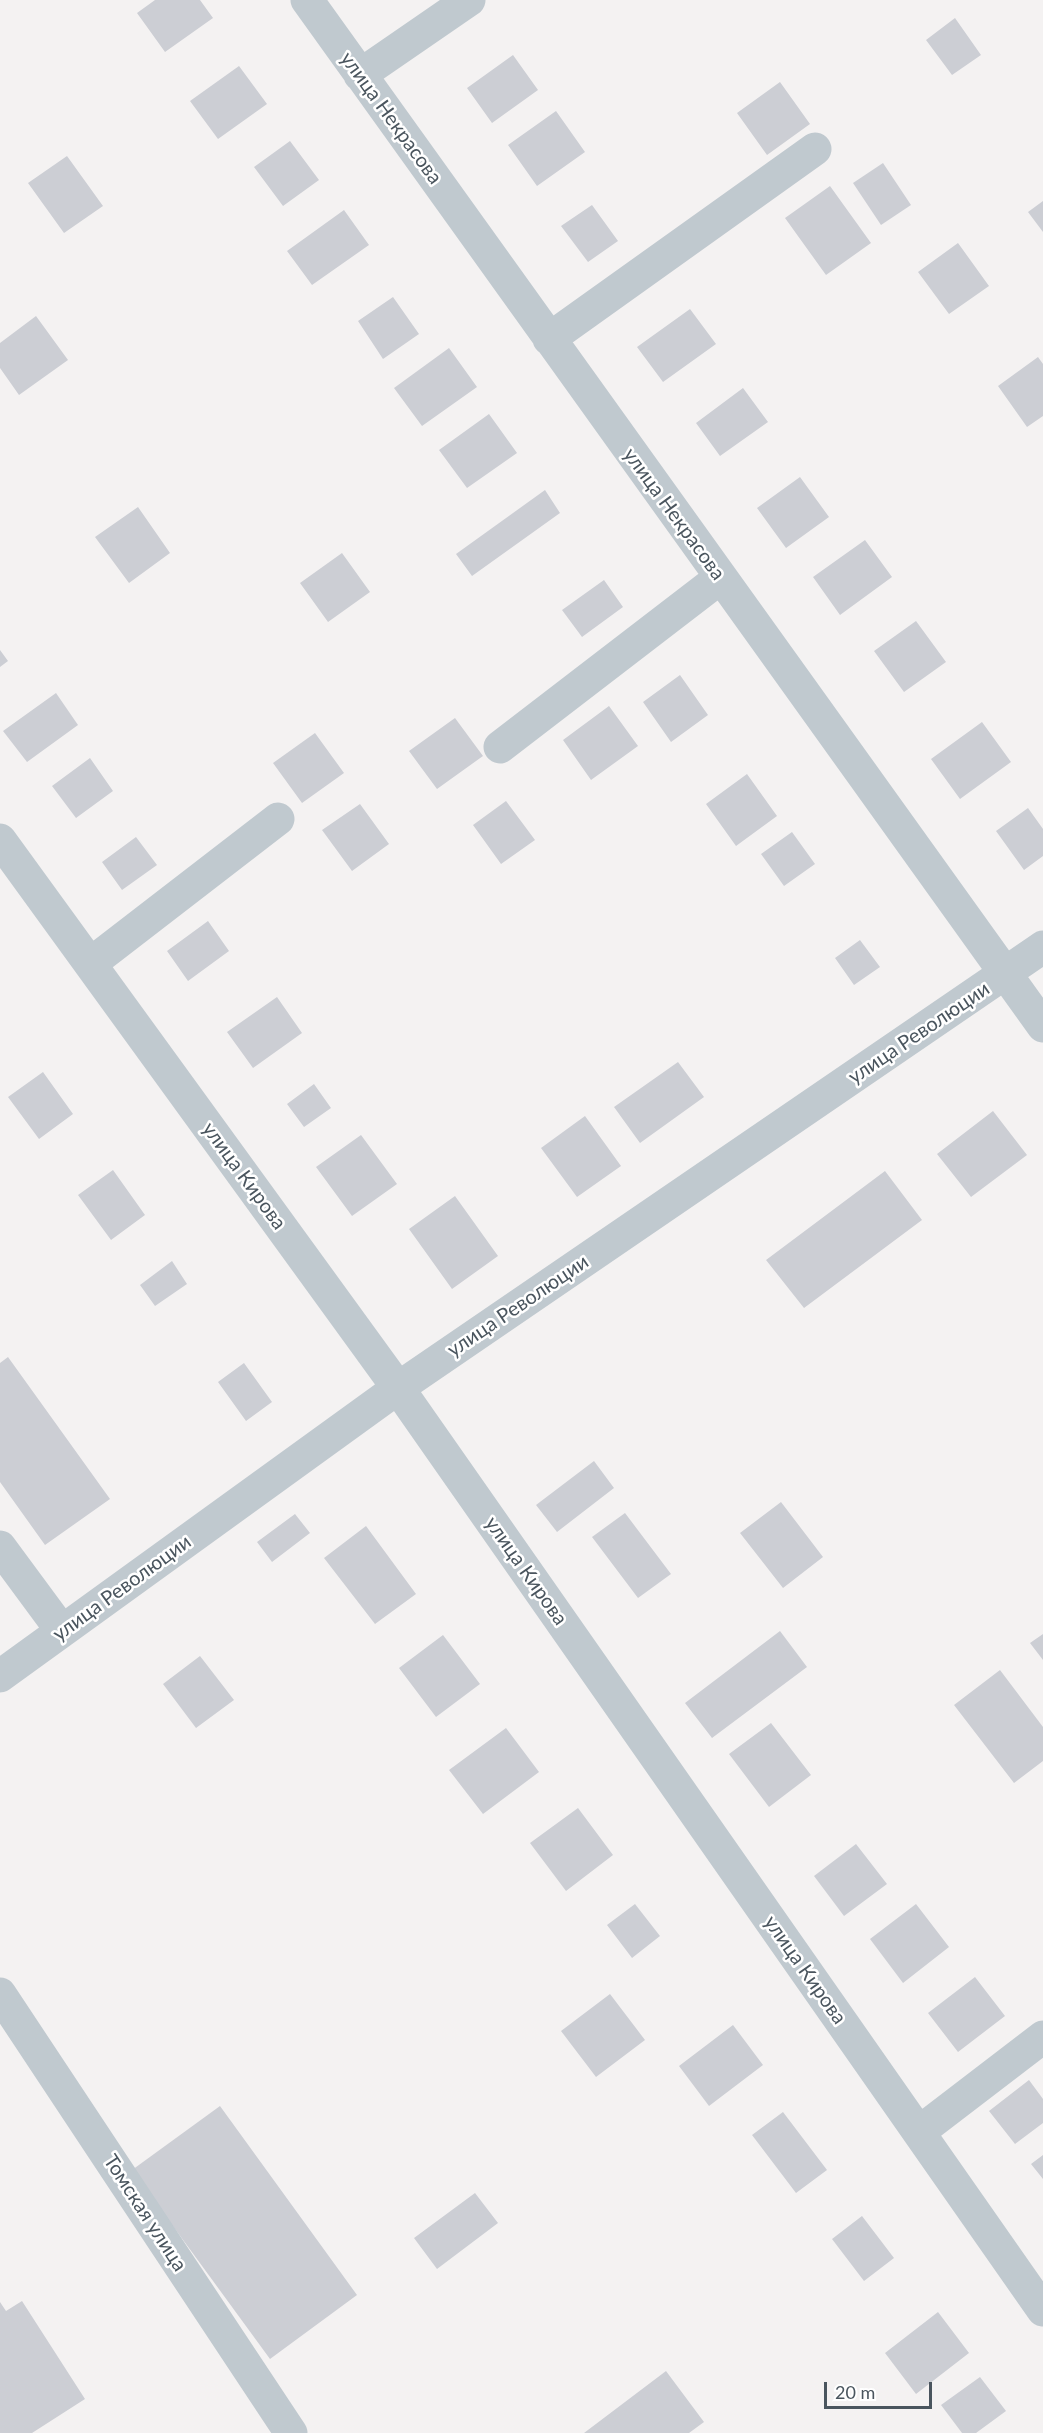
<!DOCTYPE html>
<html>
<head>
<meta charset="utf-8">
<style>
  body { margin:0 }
  #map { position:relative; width:1043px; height:2433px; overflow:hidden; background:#f4f2f2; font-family:Lato,sans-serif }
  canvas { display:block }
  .scale { position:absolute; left:824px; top:2382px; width:108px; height:27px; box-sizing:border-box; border:3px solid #4a555e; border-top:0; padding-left:8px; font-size:18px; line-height:21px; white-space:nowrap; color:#4a555e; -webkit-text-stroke:4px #fff; paint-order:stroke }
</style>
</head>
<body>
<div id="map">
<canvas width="1043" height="2433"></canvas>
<div class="scale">20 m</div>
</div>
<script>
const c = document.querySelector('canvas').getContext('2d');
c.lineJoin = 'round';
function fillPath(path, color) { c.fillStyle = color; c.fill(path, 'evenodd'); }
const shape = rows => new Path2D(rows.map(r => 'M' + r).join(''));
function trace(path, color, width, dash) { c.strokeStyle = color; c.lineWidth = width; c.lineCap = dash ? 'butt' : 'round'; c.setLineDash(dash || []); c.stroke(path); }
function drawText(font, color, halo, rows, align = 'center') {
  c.font = font + ' Lato,sans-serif'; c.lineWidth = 5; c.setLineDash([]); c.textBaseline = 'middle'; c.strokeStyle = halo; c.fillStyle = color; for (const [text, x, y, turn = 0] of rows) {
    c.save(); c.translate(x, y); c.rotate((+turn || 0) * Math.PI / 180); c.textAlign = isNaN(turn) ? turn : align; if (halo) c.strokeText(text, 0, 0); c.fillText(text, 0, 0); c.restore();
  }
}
fillPath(shape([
  [155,0,200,0,213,18,165,52,137,13],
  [955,18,981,55,952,75,926,40],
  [513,55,538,90,492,123,467,88],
  [239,66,267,104,218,139,190,101],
  [780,82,810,124,767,155,737,113],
  [556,111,585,152,537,186,508,145],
  [290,141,319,180,283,206,254,167],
  [67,156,103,206,64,233,28,183],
  [883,163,911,205,881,225,853,183],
  [830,186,871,243,826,275,785,218],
  [1043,201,1043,232,1028,212],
  [592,205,618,241,588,262,561,226],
  [344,210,369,245,312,285,287,251],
  [958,243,989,286,949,314,918,272],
  [393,297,419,334,383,359,358,321],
  [690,309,716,344,663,382,637,347],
  [36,316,68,360,19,395,0,368,0,343],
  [449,348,477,387,422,426,394,388],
  [1038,357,1043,364,1043,416,1027,427,998,386],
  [743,388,768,422,720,456,696,423],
  [489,414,517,453,467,488,439,450],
  [800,477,829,517,786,548,757,508],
  [545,490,560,513,472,576,456,554],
  [138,507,170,553,129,583,95,537],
  [865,540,892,577,840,615,813,577],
  [342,553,370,592,328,622,300,583],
  [604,580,623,607,582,637,562,610],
  [916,621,946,662,904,692,874,651],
  [0,650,8,661,0,667],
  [680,675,708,715,671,742,643,702],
  [56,693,78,725,27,762,3,731],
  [609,706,638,746,591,780,563,740],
  [455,718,483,756,437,789,409,751],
  [982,722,1011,762,960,799,931,759],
  [315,733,344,773,302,803,273,763],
  [90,758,113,791,76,818,52,786],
  [747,774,777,816,736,846,706,804],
  [506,801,535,840,501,864,473,825],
  [360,804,389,844,352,871,322,830],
  [1028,808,1043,829,1043,856,1024,870,996,831],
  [792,832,815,864,784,886,761,854],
  [136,837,157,865,122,890,102,862],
  [208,921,229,951,188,981,167,951],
  [860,940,880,967,854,985,835,958],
  [277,997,302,1033,253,1068,227,1032],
  [678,1062,704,1097,640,1143,614,1107],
  [43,1072,73,1114,39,1139,8,1097],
  [314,1084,331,1108,304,1127,287,1104],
  [993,1111,1027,1155,971,1197,937,1154],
  [585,1116,621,1166,577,1197,541,1148],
  [361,1135,397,1184,352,1216,316,1167],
  [113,1170,145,1215,111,1240,78,1195],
  [885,1171,922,1220,804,1308,766,1260],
  [455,1196,498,1256,452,1289,409,1229],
  [172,1261,187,1284,155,1306,140,1285],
  [8,1357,110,1499,45,1545,0,1482,0,1363],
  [244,1363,272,1402,246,1421,218,1382],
  [594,1461,614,1488,557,1532,536,1505],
  [781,1502,823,1557,783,1588,740,1533],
  [625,1513,671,1574,638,1598,592,1537],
  [295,1514,310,1533,272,1562,257,1542],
  [366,1526,416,1594,375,1624,324,1558],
  [780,1631,807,1667,712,1738,685,1703],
  [1043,1634,1043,1660,1030,1643],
  [443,1635,480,1684,436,1717,399,1668],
  [200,1656,234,1700,196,1728,163,1684],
  [1000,1670,1043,1727,1043,1761,1014,1783,954,1705],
  [771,1723,811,1775,769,1807,729,1754],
  [506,1728,539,1772,483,1814,449,1770],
  [578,1808,613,1855,566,1891,530,1843],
  [856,1844,887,1884,844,1916,814,1876],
  [635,1904,660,1936,632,1958,607,1925],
  [916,1904,949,1947,903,1983,870,1939],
  [975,1977,1005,2016,958,2052,928,2013],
  [610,1994,645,2040,596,2077,561,2031],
  [733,2025,763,2065,709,2106,679,2066],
  [1029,2080,1043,2099,1043,2123,1015,2144,989,2111],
  [220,2106,357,2295,270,2359,132,2170],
  [783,2112,827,2170,796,2193,752,2135],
  [1043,2155,1043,2179,1031,2164],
  [475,2193,498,2223,437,2269,414,2238],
  [862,2216,894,2258,864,2281,832,2239],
  [22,2301,85,2399,32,2433,0,2433,0,2302,6,2311],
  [938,2312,969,2353,916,2394,885,2353],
  [666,2371,704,2422,689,2433,584,2433],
  [980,2377,1006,2411,976,2433,962,2433,941,2405]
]), '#ccced4');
trace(shape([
  [307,0,1043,1026],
  [360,75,469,0],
  [549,339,815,149],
  [500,747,720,578],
  [0,840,398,1388,1043,2310],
  [90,964,278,819],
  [0,1547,62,1631],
  [0,1676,398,1388,1043,947],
  [0,1994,291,2433],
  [919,2132,1043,2037]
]), '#c0c9cf', 33);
drawText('20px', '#4a555e', '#fff', [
  ["улица Некрасова",391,118,54],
  ["улица Некрасова",674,514,54],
  ["улица Революции",919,1033,-34],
  ["улица Кирова",244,1176,54],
  ["улица Революции",518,1306,-34],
  ["улица Кирова",526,1571,55],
  ["улица Революции",122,1588,-36],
  ["улица Кирова",805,1970,55],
  ["Томская улица",145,2213,57]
]);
</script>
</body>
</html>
